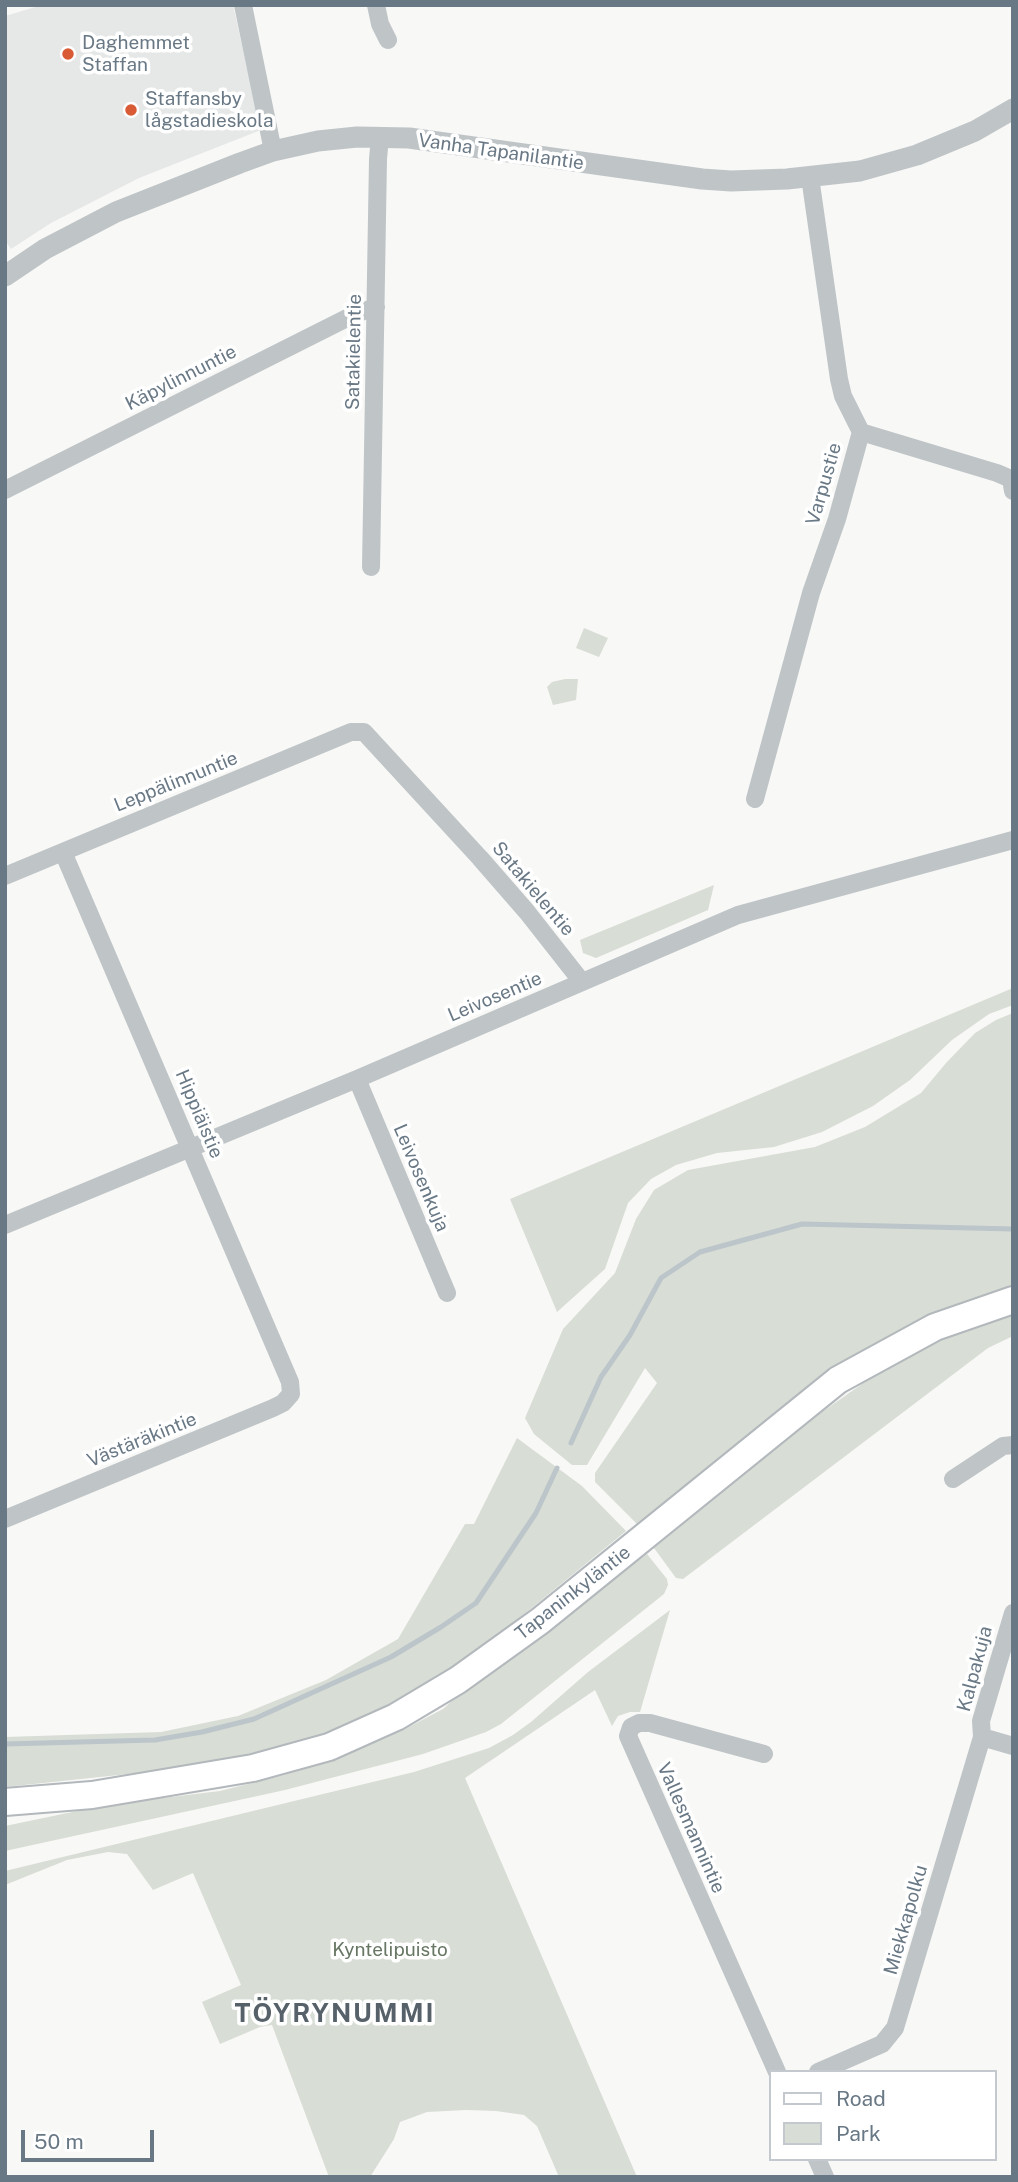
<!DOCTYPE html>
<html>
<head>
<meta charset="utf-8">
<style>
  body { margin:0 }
  #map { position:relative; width:1018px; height:2182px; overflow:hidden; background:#f8f8f6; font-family:"Public Sans",sans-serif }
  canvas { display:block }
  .frame { position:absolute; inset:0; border:7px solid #697885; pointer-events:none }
  .legend { position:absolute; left:769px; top:2070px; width:228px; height:91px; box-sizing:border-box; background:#fff; border:2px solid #c3c9ce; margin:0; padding:9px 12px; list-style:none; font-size:21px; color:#697885 }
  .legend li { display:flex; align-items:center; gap:14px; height:35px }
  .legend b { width:35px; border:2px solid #c3c9ce }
  .scale { position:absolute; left:21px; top:2130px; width:133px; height:32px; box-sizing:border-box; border:4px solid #697885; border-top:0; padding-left:9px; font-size:21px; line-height:24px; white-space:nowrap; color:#697885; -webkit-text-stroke:5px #fff; paint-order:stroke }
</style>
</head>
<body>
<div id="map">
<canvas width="1018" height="2182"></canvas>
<div class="frame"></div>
<ul class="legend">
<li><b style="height:9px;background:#fff"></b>Road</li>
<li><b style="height:19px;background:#d8ddd5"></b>Park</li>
</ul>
<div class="scale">50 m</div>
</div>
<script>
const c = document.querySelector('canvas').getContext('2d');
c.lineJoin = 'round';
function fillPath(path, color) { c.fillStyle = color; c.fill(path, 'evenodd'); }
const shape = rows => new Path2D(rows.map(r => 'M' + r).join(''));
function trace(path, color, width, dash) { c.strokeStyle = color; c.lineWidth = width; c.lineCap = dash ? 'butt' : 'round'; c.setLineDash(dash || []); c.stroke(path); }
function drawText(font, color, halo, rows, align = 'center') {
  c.font = font + ' "Public Sans",sans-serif'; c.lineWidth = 7; c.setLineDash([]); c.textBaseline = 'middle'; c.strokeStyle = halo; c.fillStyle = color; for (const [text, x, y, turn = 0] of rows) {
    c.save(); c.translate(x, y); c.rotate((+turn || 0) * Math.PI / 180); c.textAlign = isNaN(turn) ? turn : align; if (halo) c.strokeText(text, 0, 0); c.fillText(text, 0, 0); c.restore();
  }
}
fillPath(shape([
  [42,5,233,5,261,130,139,178,51,223,11,249,5,240,5,16]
]), '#e6e7e7');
fillPath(shape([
  [584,628,608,638,599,657,576,648],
  [565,679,578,679,576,700,553,705,547,687,552,682],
  [714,885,708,910,596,958,583,953,580,940],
  [1013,988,1013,1005,989,1014,952,1040,910,1080,873,1106,822,1132,774,1147,717,1153,676,1165,651,1179,628,1203,605,1269,557,1312,510,1199],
  [1013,1013,1013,1286,928,1322,638,1525,595,1482,595,1473,657,1383,645,1368,587,1465,572,1465,534,1434,525,1418,563,1329,615,1273,636,1219,654,1190,688,1170,815,1147,865,1127,921,1093,946,1063,975,1033,996,1020],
  [1013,1312,1013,1336,988,1348,683,1579,676,1578,654,1548,822,1412,872,1377,963,1328],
  [517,1438,582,1486,626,1531,523,1615,422,1692,325,1734,250,1756,157,1771,5,1787,5,1737,161,1732,238,1716,326,1680,398,1639,465,1524,474,1524],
  [647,1554,667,1579,668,1585,664,1594,501,1724,486,1732,423,1754,285,1790,5,1851,5,1826,106,1805,220,1791,284,1775,339,1758,405,1729,443,1709,464,1690,508,1661,595,1592],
  [670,1610,640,1712,630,1712,618,1716,612,1726,595,1690,465,1778,637,2177,559,2177,537,2126,524,2115,496,2111,466,2110,427,2112,400,2122,394,2139,370,2177,329,2177,272,2025,260,2027,220,2044,202,2002,241,1985,193,1873,153,1890,127,1854,108,1852,67,1860,5,1885,5,1871,414,1772,489,1748,513,1735,531,1722,588,1672]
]), '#d8ddd5');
trace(shape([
  [571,1443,601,1377,630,1335,661,1278,700,1252,802,1224,1013,1229],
  [5,1744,155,1740,202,1732,254,1719,391,1657,441,1627,476,1603,536,1513,557,1468]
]), '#bbc5ca', 5);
const primary = shape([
  [5,1802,92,1795,253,1768,329,1747,396,1717,458,1680,540,1621,838,1380,935,1327,1013,1300]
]);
trace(primary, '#b3b8bc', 30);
trace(shape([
  [243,5,273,151],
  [376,5,380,24,388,40],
  [861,432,997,473,1011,479,1013,491],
  [5,490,355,314,376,307],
  [371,567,378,159,380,137],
  [755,799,811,593,837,519,861,432,843,396,839,379,810,177],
  [5,876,351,732,364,732,480,858,527,912,582,982],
  [357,1079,447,1293],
  [5,1225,357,1079,738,915,1013,840],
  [953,1479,1003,1446,1013,1445],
  [5,1519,273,1408,283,1403,291,1394,290,1382,63,852],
  [982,1737,1013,1746],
  [764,1754,650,1723,639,1723,631,1727,628,1736,777,2072],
  [818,2072,882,2044,895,2028,982,1737,981,1721,1013,1613],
  [817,2159,825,2177]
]), '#bfc4c7', 18);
trace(shape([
  [5,276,45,249,116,212,240,163,273,151,318,141,357,137,409,138,702,179,731,181,787,179,860,171,917,155,975,131,1013,109]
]), '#bfc4c7', 21);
trace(primary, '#fff', 26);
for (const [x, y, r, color] of [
  [68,54,7,"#d85b36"],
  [131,110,7,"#d85b36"]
]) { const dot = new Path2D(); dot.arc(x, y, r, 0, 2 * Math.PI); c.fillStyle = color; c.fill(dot); trace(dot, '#fff', 2.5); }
drawText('19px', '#697885', '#fff', [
  ["Daghemmet",82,43],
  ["Staffan",82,65],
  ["Staffansby",145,99],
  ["lågstadieskola",145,121]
], 'left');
drawText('19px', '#697885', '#fff', [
  ["Vanha Tapanilantie",501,152,8],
  ["Satakielentie",354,352,-89],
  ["Käpylinnuntie",181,378,-27],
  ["Varpustie",824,484,-74],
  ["Leppälinnuntie",176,782,-22],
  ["Satakielentie",533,889,50],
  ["Leivosentie",495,997,-23],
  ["Hippiäistie",199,1114,67],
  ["Leivosenkuja",421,1178,67],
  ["Västäräkintie",142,1440,-22],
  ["Tapaninkyläntie",573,1593,-38],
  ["Kalpakuja",975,1669,-75],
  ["Vallesmannintie",691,1828,66],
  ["Miekkapolku",906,1920,-74]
]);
drawText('19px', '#677764', '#fff', [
  ["Kyntelipuisto",390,1950]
]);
c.letterSpacing = '2px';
drawText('bold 26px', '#56616a', '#fff', [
  ["TÖYRYNUMMI",335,2014]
]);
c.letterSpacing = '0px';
</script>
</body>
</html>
